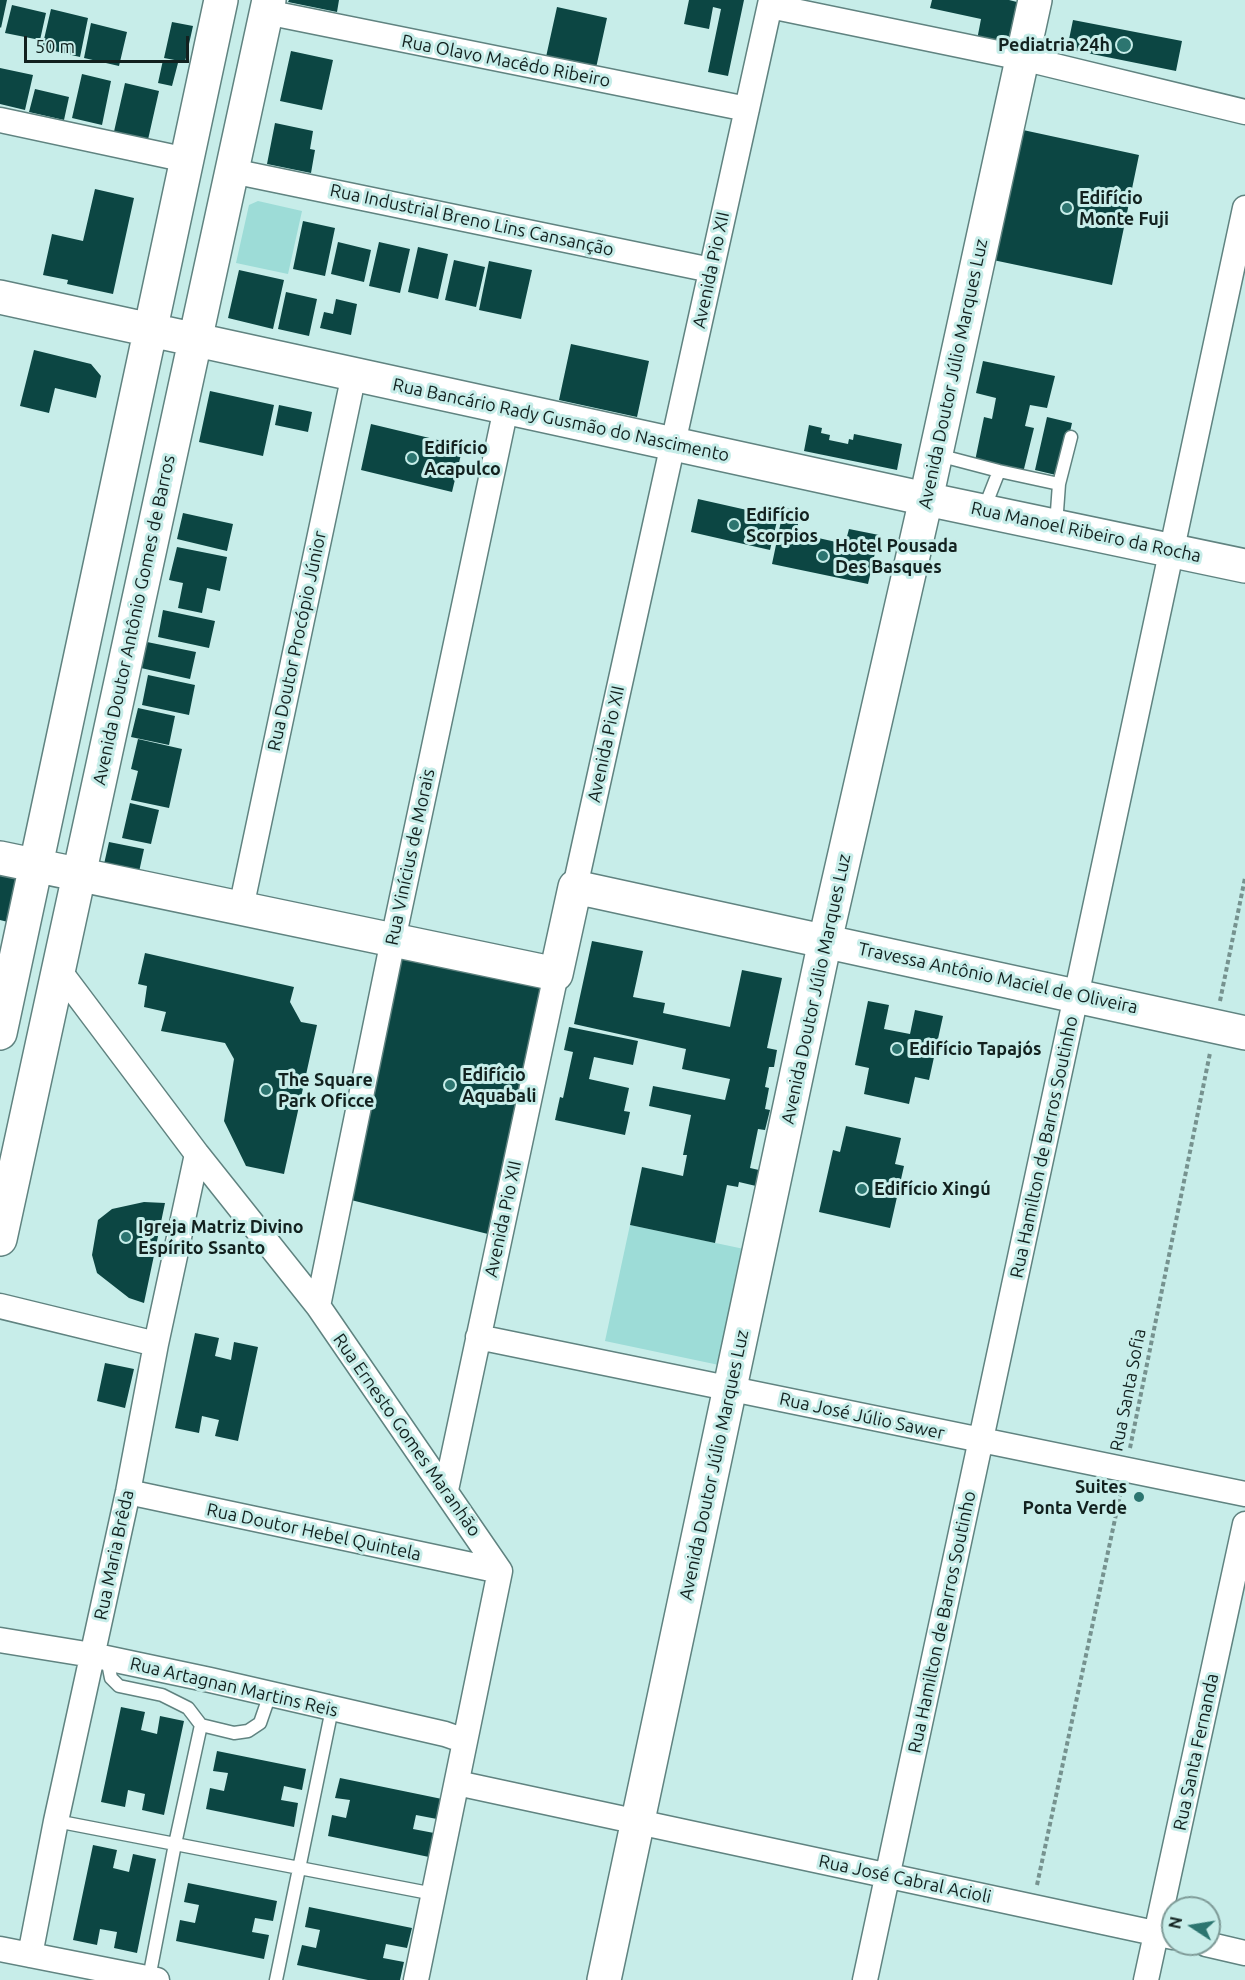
<!DOCTYPE html>
<html>
<head>
<meta charset="utf-8">
<style>
  body { margin:0 }
  #map { position:relative; width:1245px; height:1980px; overflow:hidden; background:#c7ede9; font-family:Ubuntu,sans-serif }
  canvas { display:block }
  .north { position:absolute; left:1161px; top:1896px; width:60px; height:60px; box-sizing:border-box; background:#c7ede9; border:2px solid #7f9b98; border-radius:50%; rotate:282deg; font-size:16px; font-weight:700; line-height:24px; text-align:center; color:#12211f }
  .north::after { content:''; display:block; margin:auto; width:21px; height:27px; background:#2c7570; clip-path:polygon(50% 0,100% 100%,50% 72%,0 100%) }
  .scale { position:absolute; left:24px; top:36px; width:165px; height:27px; box-sizing:border-box; border:3px solid #12211f; border-top:0; padding-left:8px; font-size:18px; line-height:21px; white-space:nowrap; color:#12211f; -webkit-text-stroke:4px #c7ede9; paint-order:stroke }
</style>
</head>
<body>
<div id="map">
<canvas width="1245" height="1980"></canvas>
<div class="north">N</div>
<div class="scale">50 m</div>
</div>
<script>
const c = document.querySelector('canvas').getContext('2d');
c.lineJoin = 'round';
function fillPath(path, color) { c.fillStyle = color; c.fill(path, 'evenodd'); }
const shape = rows => new Path2D(rows.map(r => 'M' + r).join(''));
function trace(path, color, width, dash) { c.strokeStyle = color; c.lineWidth = width; c.lineCap = dash ? 'butt' : 'round'; c.setLineDash(dash || []); c.stroke(path); }
function drawText(font, color, halo, rows, align = 'center') {
  c.font = font + ' Ubuntu,sans-serif'; c.lineWidth = 6; c.setLineDash([]); c.textBaseline = 'middle'; c.strokeStyle = halo; c.fillStyle = color; for (const [text, x, y, turn = 0] of rows) {
    c.save(); c.translate(x, y); c.rotate((+turn || 0) * Math.PI / 180); c.textAlign = isNaN(turn) ? turn : align; if (halo) c.strokeText(text, 0, 0); c.fillText(text, 0, 0); c.restore();
  }
}
fillPath(shape([
  [258,201,302,211,288,274,236,263,249,205],
  [630,1225,744,1249,719,1365,605,1341]
]), '#9ddcd7');
fillPath(shape([
  [0,0,7,0,1,28,0,27],
  [289,0,339,0,337,12,288,2],
  [689,0,744,0,728,76,708,72,721,9,713,7,709,29,684,24],
  [932,0,1009,0,1017,2,1007,46,977,40,981,19,930,8],
  [12,5,46,13,40,40,5,33],
  [557,7,607,18,596,68,546,57],
  [51,9,88,18,80,57,42,48],
  [1073,20,1182,41,1176,71,1067,49],
  [172,22,193,26,185,62,164,58],
  [91,23,127,32,119,66,84,58],
  [291,51,333,60,322,110,280,101],
  [163,60,178,63,172,86,158,83],
  [0,68,33,75,25,110,0,104],
  [82,74,111,81,102,125,72,118],
  [125,83,159,91,147,144,113,136],
  [35,89,69,97,64,120,29,112],
  [275,123,313,131,310,149,315,150,311,173,267,164],
  [1023,130,1139,155,1112,285,993,260],
  [95,189,134,198,113,294,67,284,68,280,43,275,52,234,83,241],
  [303,221,335,228,325,276,293,269],
  [338,242,371,250,364,282,331,274],
  [379,242,410,249,400,293,369,286],
  [418,247,448,254,438,299,408,292],
  [454,260,485,267,476,307,445,300],
  [489,261,532,270,521,319,479,310],
  [239,270,284,280,273,329,228,318],
  [286,292,317,299,309,336,278,329],
  [336,299,357,304,351,335,320,328,324,312,333,314],
  [571,344,649,361,637,417,559,400],
  [34,350,91,364,101,376,96,398,55,388,49,413,20,406],
  [983,361,1055,376,1047,408,1030,405,1025,426,1034,428,1023,473,975,461,984,417,992,419,996,398,976,393],
  [210,391,274,405,263,456,199,442],
  [279,405,312,412,308,432,275,425],
  [1047,417,1072,423,1060,476,1035,470],
  [371,424,463,446,452,492,361,470],
  [809,425,822,428,821,433,830,435,829,440,848,444,849,439,853,440,854,434,902,444,897,470,804,451],
  [698,499,778,517,770,550,691,532],
  [784,507,801,511,796,533,845,544,849,529,879,535,868,584,772,564],
  [183,513,233,524,227,551,177,539],
  [177,547,227,557,220,591,207,588,202,613,178,608,183,583,169,580],
  [163,610,215,621,209,648,158,637],
  [147,642,196,652,190,679,141,668],
  [148,675,195,685,189,715,142,705],
  [138,708,175,716,169,745,131,737],
  [138,739,182,749,169,808,131,800,138,771,131,769],
  [130,803,159,810,151,844,122,838],
  [109,842,144,849,137,881,102,873],
  [0,863,25,868,12,923,0,920],
  [592,941,643,951,633,997,665,1003,663,1013,730,1027,742,970,782,978,767,1048,777,1050,774,1067,769,1067,765,1087,769,1088,765,1109,770,1110,765,1130,758,1129,750,1168,759,1170,756,1186,739,1182,738,1187,727,1185,715,1243,630,1225,642,1167,683,1176,687,1155,683,1155,691,1115,649,1106,653,1086,725,1100,730,1079,682,1069,686,1049,574,1024],
  [145,953,294,987,290,1002,301,1022,317,1025,284,1174,246,1166,224,1121,234,1059,225,1043,161,1031,166,1012,144,1007,147,986,138,984],
  [401,957,546,985,492,1235,351,1200],
  [868,1001,889,1005,884,1029,910,1034,915,1010,943,1016,929,1080,915,1077,909,1104,864,1094,869,1068,855,1065],
  [569,1027,638,1041,633,1065,594,1057,589,1079,629,1088,624,1111,630,1112,625,1135,555,1120,560,1097,563,1098,573,1052,564,1050],
  [846,1126,901,1138,895,1164,904,1166,890,1228,819,1212,833,1150,840,1152],
  [144,1202,165,1203,144,1303,129,1298,97,1273,92,1255,98,1220,112,1209],
  [195,1333,219,1338,215,1356,231,1360,234,1342,258,1347,238,1441,215,1436,219,1420,202,1416,199,1433,175,1428],
  [105,1363,134,1369,125,1408,97,1401],
  [121,1707,145,1712,141,1730,157,1734,160,1716,184,1721,164,1815,142,1810,145,1794,128,1790,125,1807,101,1802],
  [217,1751,306,1769,302,1790,284,1786,281,1800,298,1803,294,1827,206,1809,210,1788,224,1791,228,1773,213,1771],
  [340,1778,442,1799,437,1819,416,1815,413,1829,434,1833,429,1857,328,1836,332,1815,346,1818,350,1800,335,1798],
  [93,1845,117,1850,113,1868,129,1872,133,1854,156,1859,137,1953,114,1948,117,1932,100,1929,97,1945,73,1940],
  [188,1883,277,1901,273,1921,255,1918,252,1932,269,1935,264,1959,176,1941,180,1920,195,1923,199,1905,184,1902],
  [309,1907,412,1928,407,1948,386,1944,383,1958,404,1962,400,1980,368,1980,297,1965,302,1945,316,1948,320,1930,305,1927]
]), '#0c4643');
const lane = shape([
  [938,455,999,471,1059,484],
  [984,509,999,471],
  [1056,525,1059,484,1071,437],
  [107,1658,111,1678,119,1686,162,1695,188,1708,201,1725,175,1844,149,1978],
  [201,1725,234,1733,248,1731,260,1723,270,1694],
  [56,1821,434,1894],
  [276,1980,332,1709]
]);
const street = shape([
  [770,6,1022,58,1245,112],
  [266,12,747,109],
  [0,120,187,160],
  [232,171,711,270],
  [575,887,771,0],
  [241,908,354,374],
  [58,969,197,1154,318,1306,500,1571,416,1980],
  [0,1306,156,1344],
  [318,1306,393,940,506,408],
  [478,1337,1245,1494],
  [446,1490,556,974],
  [128,1492,500,1571],
  [0,1640,92,1655,210,1680,445,1734,465,1741],
  [457,1783,1173,1937],
  [1206,1944,1245,1953],
  [0,1949,157,1980],
  [30,1955,56,1821,128,1492,156,1344,197,1154],
  [865,1980,1245,208],
  [1146,1980,1245,1524]
]);
const secondary = shape([
  [0,297,926,499,1245,566],
  [0,858,556,974,575,887,1245,1033],
  [0,1033,221,0],
  [0,1239,269,0],
  [604,1980,825,941,926,499,1035,0]
]);
trace(lane, '#608380', 15);
trace(street, '#608380', 27);
trace(secondary, '#608380', 36);
trace(shape([
  [1220,1001,1245,878],
  [1130,1448,1210,1053],
  [1037,1885,1121,1491]
]), '#76928f', 4, [4.5, 3]);
trace(lane, '#fff', 12);
trace(street, '#fff', 24);
trace(secondary, '#fff', 33);
for (const [x, y, r, color] of [
  [1124,45,8,"#2c7570"],
  [1067,208,6,"#2c7570"],
  [412,458,6,"#2c7570"],
  [734,525,6,"#2c7570"],
  [823,556,6,"#2c7570"],
  [897,1049,6,"#2c7570"],
  [450,1085,6,"#2c7570"],
  [266,1090,6,"#2c7570"],
  [862,1189,6,"#2c7570"],
  [126,1237,6,"#2c7570"],
  [1139,1497,6,"#2c7570"]
]) { const dot = new Path2D(); dot.arc(x, y, r, 0, 2 * Math.PI); c.fillStyle = color; c.fill(dot); trace(dot, '#c7ede9', 2); }
drawText('bold 18px', '#12211f', '#c7ede9', [
  ["Pediatria 24h",1110,45,"right"],
  ["Edifício",1079,198],
  ["Monte Fuji",1079,219],
  ["Edifício",424,448],
  ["Acapulco",424,469],
  ["Edifício",746,515],
  ["Scorpios",746,536],
  ["Hotel Pousada",835,546],
  ["Des Basques",835,567],
  ["Edifício Tapajós",909,1049],
  ["Edifício",462,1075],
  ["Aquabali",462,1096],
  ["The Square",278,1080],
  ["Park Oficce",278,1101],
  ["Edifício Xingú",874,1189],
  ["Igreja Matriz Divino",138,1227],
  ["Espírito Ssanto",138,1248],
  ["Suites",1127,1487,"right"],
  ["Ponta Verde",1127,1508,"right"]
], 'left');
drawText('18px', '#12211f', '#c7ede9', [
  ["Rua Olavo Macêdo Ribeiro",506,61,11],
  ["Rua Industrial Breno Lins Cansanção",472,220,12],
  ["Avenida Pio XII",711,270,-78],
  ["Avenida Doutor Júlio Marques Luz",953,374,-78],
  ["Rua Bancário Rady Gusmão do Nascimento",561,420,12],
  ["Rua Manoel Ribeiro da Rocha",1086,532,12],
  ["Avenida Doutor Antônio Gomes de Barros",134,620,-78],
  ["Rua Doutor Procópio Júnior",297,641,-78],
  ["Avenida Pio XII",606,744,-78],
  ["Rua Vinícius de Morais",410,857,-78],
  ["Travessa Antônio Maciel de Oliveira",998,978,12],
  ["Avenida Doutor Júlio Marques Luz",816,989,-78],
  ["Rua Hamilton de Barros Soutinho",1044,1147,-78],
  ["Avenida Pio XII",503,1219,-78],
  ["Rua Santa Sofia",1128,1390,-79],
  ["Rua José Júlio Sawer",862,1416,12],
  ["Rua Ernesto Gomes Maranhão",407,1435,55],
  ["Avenida Doutor Júlio Marques Luz",714,1465,-78],
  ["Rua Doutor Hebel Quintela",314,1532,12],
  ["Rua Maria Brêda",114,1555,-78],
  ["Rua Hamilton de Barros Soutinho",942,1622,-78],
  ["Rua Artagnan Martins Reis",234,1687,13],
  ["Rua Santa Fernanda",1196,1752,-78],
  ["Rua José Cabral Acioli",905,1879,12]
]);
</script>
</body>
</html>
